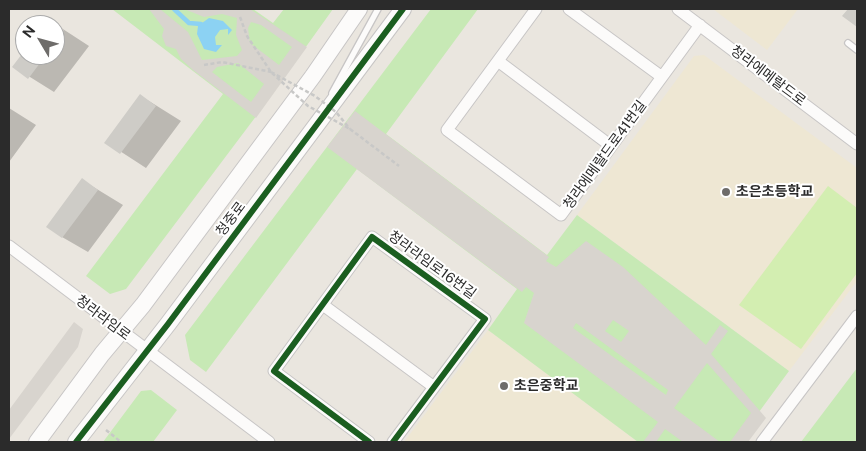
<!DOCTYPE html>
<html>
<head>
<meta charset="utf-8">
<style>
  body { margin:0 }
  #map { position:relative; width:866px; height:451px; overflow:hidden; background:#eae6df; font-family:"Public Sans",sans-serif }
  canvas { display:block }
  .frame { position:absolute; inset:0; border:10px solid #2b2b2b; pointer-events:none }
  .north { position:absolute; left:15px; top:15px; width:50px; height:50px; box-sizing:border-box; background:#fff; border:1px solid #aaa; border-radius:50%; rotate:307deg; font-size:14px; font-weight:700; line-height:20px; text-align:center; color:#2b2b2b }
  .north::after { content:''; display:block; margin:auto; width:18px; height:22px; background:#6e6c6a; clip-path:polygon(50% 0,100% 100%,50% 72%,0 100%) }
</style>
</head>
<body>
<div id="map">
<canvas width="866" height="451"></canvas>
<div class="frame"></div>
<div class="north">N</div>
</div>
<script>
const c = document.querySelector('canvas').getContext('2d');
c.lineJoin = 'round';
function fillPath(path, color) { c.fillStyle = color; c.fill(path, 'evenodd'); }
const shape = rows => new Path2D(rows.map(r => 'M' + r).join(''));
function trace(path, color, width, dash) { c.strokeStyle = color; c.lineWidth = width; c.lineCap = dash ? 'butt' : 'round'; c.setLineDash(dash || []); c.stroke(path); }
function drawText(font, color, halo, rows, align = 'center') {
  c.font = font + ' "Public Sans","Noto Sans KR",sans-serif'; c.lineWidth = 4; c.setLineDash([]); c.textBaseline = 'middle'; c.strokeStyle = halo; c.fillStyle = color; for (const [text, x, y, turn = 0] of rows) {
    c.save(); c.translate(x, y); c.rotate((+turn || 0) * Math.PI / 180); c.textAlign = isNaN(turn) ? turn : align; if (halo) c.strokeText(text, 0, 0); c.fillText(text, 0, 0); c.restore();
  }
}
fillPath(shape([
  [713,9,798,9,767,50],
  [704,55,857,168,857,281,789,371,577,215,694,56],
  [488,330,638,442,404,442]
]), '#eee7d3');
fillPath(shape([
  [112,9,253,9,273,23,284,9,333,9,260,111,126,289,110,294,86,276,223,94],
  [431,9,478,9,386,134,547,255,577,215,789,371,737,442,638,442,488,330,517,289,357,169,206,372,190,360,185,335],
  [857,368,857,442,801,442],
  [151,390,177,410,153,442,103,442,141,391]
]), '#c7e9b5');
fillPath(shape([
  [828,186,857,208,857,273,801,349,739,305]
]), '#d3eeb1');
fillPath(shape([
  [149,9,160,9,188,32,202,60,237,56,242,50,236,35,237,18,222,14,204,17,184,9,250,9,307,47,256,118,193,70,181,59,176,49,166,46,162,36,164,29],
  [251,22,261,25,292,47,279,65,250,43,248,28],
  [238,63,264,84,251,102,212,72,217,67],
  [355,111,549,257,546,261,556,267,586,241,623,267,706,345,720,325,728,331,711,354,766,418,748,442,730,442,751,413,707,363,674,408,720,442,683,442,665,429,656,442,643,442,658,422,524,323,534,293,526,287,522,292,327,147],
  [613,320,629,331,621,342,605,331],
  [576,323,668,390,666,395,573,328],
  [74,322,83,329,78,347,9,439,9,410]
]), '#d8d4ce');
fillPath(shape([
  [209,18,223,21,232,30,228,35,228,29,220,30,215,37,216,45,222,45,216,52,204,49,197,34,198,26]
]), '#8cd2f3');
fillPath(shape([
  [49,20,89,46,54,92,14,67,25,52,25,55,55,55,55,25,45,25],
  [141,96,181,121,146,168,106,142],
  [9,108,36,125,9,162],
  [82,180,123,205,88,252,62,237]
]), '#0003');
trace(shape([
  [174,9,189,23,201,24]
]), '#8cd2f3', 4.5);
fillPath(shape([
  [848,9,857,9,857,27,842,16],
  [48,18,64,30,55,43,55,25,43,25],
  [25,50,25,55,46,55,28,79,12,67],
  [140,94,156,106,120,154,104,143],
  [82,178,98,190,62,238,46,227]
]), '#ceccc7');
const lane = shape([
  [848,43,857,50],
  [332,93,378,9]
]);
const street = shape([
  [536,9,447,130,561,215,700,25],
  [569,9,662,77],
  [678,9,857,144],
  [498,61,611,146],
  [9,246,269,442],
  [323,305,434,387],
  [369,442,274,371,372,237,485,319,393,442],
  [762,442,857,316]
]);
const secondary = shape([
  [37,442,102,354,143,305,313,76,359,9],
  [76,442,168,324,403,9]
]);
trace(lane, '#c7c5c5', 8);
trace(street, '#c7c5c5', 13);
trace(secondary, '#c7c5c5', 18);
trace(shape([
  [240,17,247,36,271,72],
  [204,65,222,62,271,72],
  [350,129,399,166],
  [106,430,121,442]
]), '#c8c8c7', 2.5, [4, 2.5]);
trace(lane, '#fcfbfa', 5.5);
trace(street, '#fcfbfa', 11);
trace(secondary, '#fcfbfa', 16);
trace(shape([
  [271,72,315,96,336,112,350,129],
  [272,73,308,106,350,129]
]), '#c8c8c7', 2.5, [4, 2.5]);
trace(shape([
  [76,442,168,324,403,9],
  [369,442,274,371,372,237,485,319,393,442]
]), '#1b5e20', 6);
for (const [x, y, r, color] of [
  [726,192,5,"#6e6c6a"],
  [504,386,5,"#6e6c6a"]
]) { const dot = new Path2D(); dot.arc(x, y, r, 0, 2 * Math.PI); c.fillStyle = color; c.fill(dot); trace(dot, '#fff', 2); }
drawText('14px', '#2b2b2b', '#fff', [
  ["청라에메랄드로",768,76,37],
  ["청라에메랄드로41번길",605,155,-54],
  ["청중로",231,219,-53],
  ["청라라임로16번길",432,265,36],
  ["청라라임로",103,318,37]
]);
drawText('bold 14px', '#2b2b2b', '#fff', [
  ["초은초등학교",736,192],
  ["초은중학교",514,386]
], 'left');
</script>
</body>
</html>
